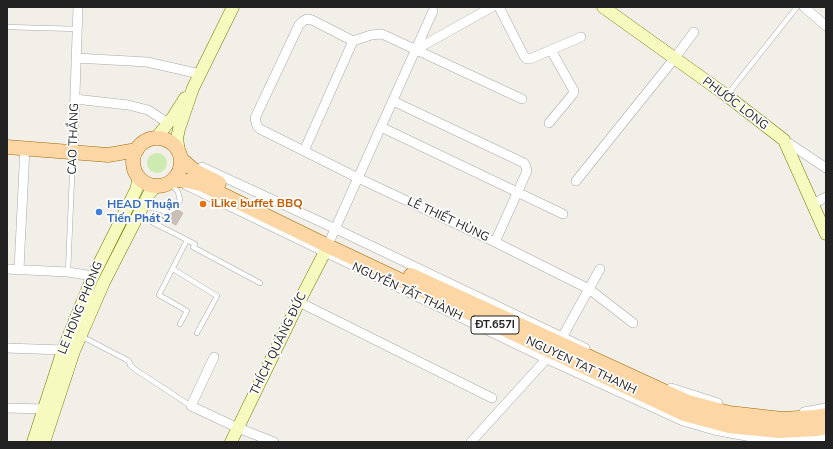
<!DOCTYPE html>
<html>
<head>
<meta charset="utf-8">
<style>
  body { margin:0 }
  #map { position:relative; width:833px; height:449px; overflow:hidden; background:#f2efe9; font-family:"Nunito Sans",sans-serif }
  canvas { display:block }
  .frame { position:absolute; inset:0; border:8px solid #222; pointer-events:none }
</style>
</head>
<body>
<div id="map">
<canvas width="833" height="449"></canvas>
<div class="frame"></div>
</div>
<script>
const c = document.querySelector('canvas').getContext('2d');
c.lineJoin = 'round';
function fillPath(path, color) { c.fillStyle = color; c.fill(path, 'evenodd'); }
const shape = rows => new Path2D(rows.map(r => 'M' + r).join(''));
function trace(path, color, width, dash) { c.strokeStyle = color; c.lineWidth = width; c.lineCap = dash ? 'butt' : 'round'; c.setLineDash(dash || []); c.stroke(path); }
function drawText(font, color, halo, rows, align = 'center') {
  c.font = font + ' "Nunito Sans",sans-serif'; c.lineWidth = 3.5; c.setLineDash([]); c.textBaseline = 'middle'; c.strokeStyle = halo; c.fillStyle = color; for (const [text, x, y, turn = 0] of rows) {
    c.save(); c.translate(x, y); c.rotate((+turn || 0) * Math.PI / 180); c.textAlign = isNaN(turn) ? turn : align; if (halo) c.strokeText(text, 0, 0); c.fillText(text, 0, 0); c.restore();
  }
}
fillPath(shape([
  '147 163a10 10 0 1 1 20 0a10 10 0 1 1-20 0Z'
]), '#cdebb0');
const building = shape([
  [178,210,183,213,176,225,162,218,164,215,170,215,178,210]
]);
fillPath(building, '#c7bfb8');
trace(building, '#c4b6ab', 1);
const lane = shape([
  [7,27,77,29],
  [727,95,797,7],
  [145,206,168,212,175,208,180,200,178,192,170,183],
  [138,215,195,244,193,247,260,283],
  [173,269,217,296,197,333],
  [68,272,73,153],
  [180,324,187,311,159,295,187,240],
  [81,336,129,361,130,365,136,370,191,406]
]);
const street = shape([
  [499,7,524,56,527,59,530,59,581,37],
  [804,7,826,26],
  [353,41,312,20,307,19,303,21,299,25,255,118,257,126,260,129,358,178,495,242,589,289,633,323],
  [415,50,492,7],
  [76,58,147,62,200,74],
  [75,99,128,105,148,110,168,123],
  [393,101,524,163,526,167,527,171,495,242],
  [549,123,573,94,574,91,551,50],
  [381,127,563,214],
  [784,140,826,168],
  [304,151,353,41,371,35,382,34,522,99],
  [73,152,78,7],
  [202,167,336,229,585,348],
  [576,181,674,59,694,32],
  [186,185,547,359,683,421,714,430,757,438,796,440,826,436],
  [813,204,826,197],
  [331,238,433,11],
  [7,269,68,272,93,276],
  [19,269,25,147],
  [299,302,492,398],
  [560,341,600,269],
  [7,348,63,350],
  [214,357,191,406,238,428,274,442],
  [671,388,718,403],
  [7,408,44,409],
  [804,412,826,408],
  [471,442,550,355]
]);
const secondary = shape([
  [603,7,726,95,784,140,826,234],
  [156,138,173,117,185,98],
  [179,152,177,138,179,129,193,88,233,7],
  [33,442,63,350,93,276,136,190,139,178],
  [44,442,74,351,104,282,149,194,156,186],
  [231,442,299,302,328,246]
]);
const primary = shape([
  '133 162a24 24 0 1 1 48 0a24 24 0 1 1-48 0Z',
  [7,147,108,155,137,150],
  [181,159,195,171,219,183],
  [174,180,187,181,201,184,328,246,684,414,729,426,779,431,817,429,826,427],
  [411,275,688,402,729,413,782,419,816,417,826,415]
]);
trace(lane, '#a9a9a9', 5.5);
trace(street, '#a9a9a9', 10);
trace(secondary, '#707d05', 13);
trace(primary, '#a06b00', 15);
trace(lane, '#fff', 4.5);
trace(street, '#fff', 9);
trace(secondary, '#f7fabf', 12);
trace(primary, '#fcd6a4', 14);
for (const [x, y, r, color] of [
  [203,204,4,"#e8710a"],
  [99,212,4,"#3f7fe0"]
]) { const dot = new Path2D(); dot.arc(x, y, r, 0, 2 * Math.PI); c.fillStyle = color; c.fill(dot); trace(dot, '#fff', 1.5); }
for (const [x, y, w] of [
  [495,325,48]
]) { const box = new Path2D(); box.roundRect(x - w / 2, y - 9, w, 18, 3); c.fillStyle = '#fff'; c.fill(box); trace(box, '#222', 1); }
drawText('bold 11px', '#222', null, [
  ["ĐT.657I",495,325]
]);
drawText('12px', '#222', '#fff', [
  ["PHƯỚC LONG",735,104,37],
  ["CAO THẮNG",74,139,-88],
  ["LÊ THIẾT HÙNG",448,220,25],
  ["NGUYỄN TẤT THÀNH",407,292,25],
  ["LE HONG PHONG",81,308,-68],
  ["THÍCH QUẢNG ĐỨC",279,344,-64],
  ["NGUYEN TAT THANH",581,366,25]
]);
drawText('bold 12px', '#c56008', '#fff', [
  ["iLike buffet BBQ",211,204]
], 'left');
drawText('bold 12px', '#366cbe', '#fff', [
  ["HEAD Thuận",107,205],
  ["Tiến Phát 2",107,219]
], 'left');
</script>
</body>
</html>
